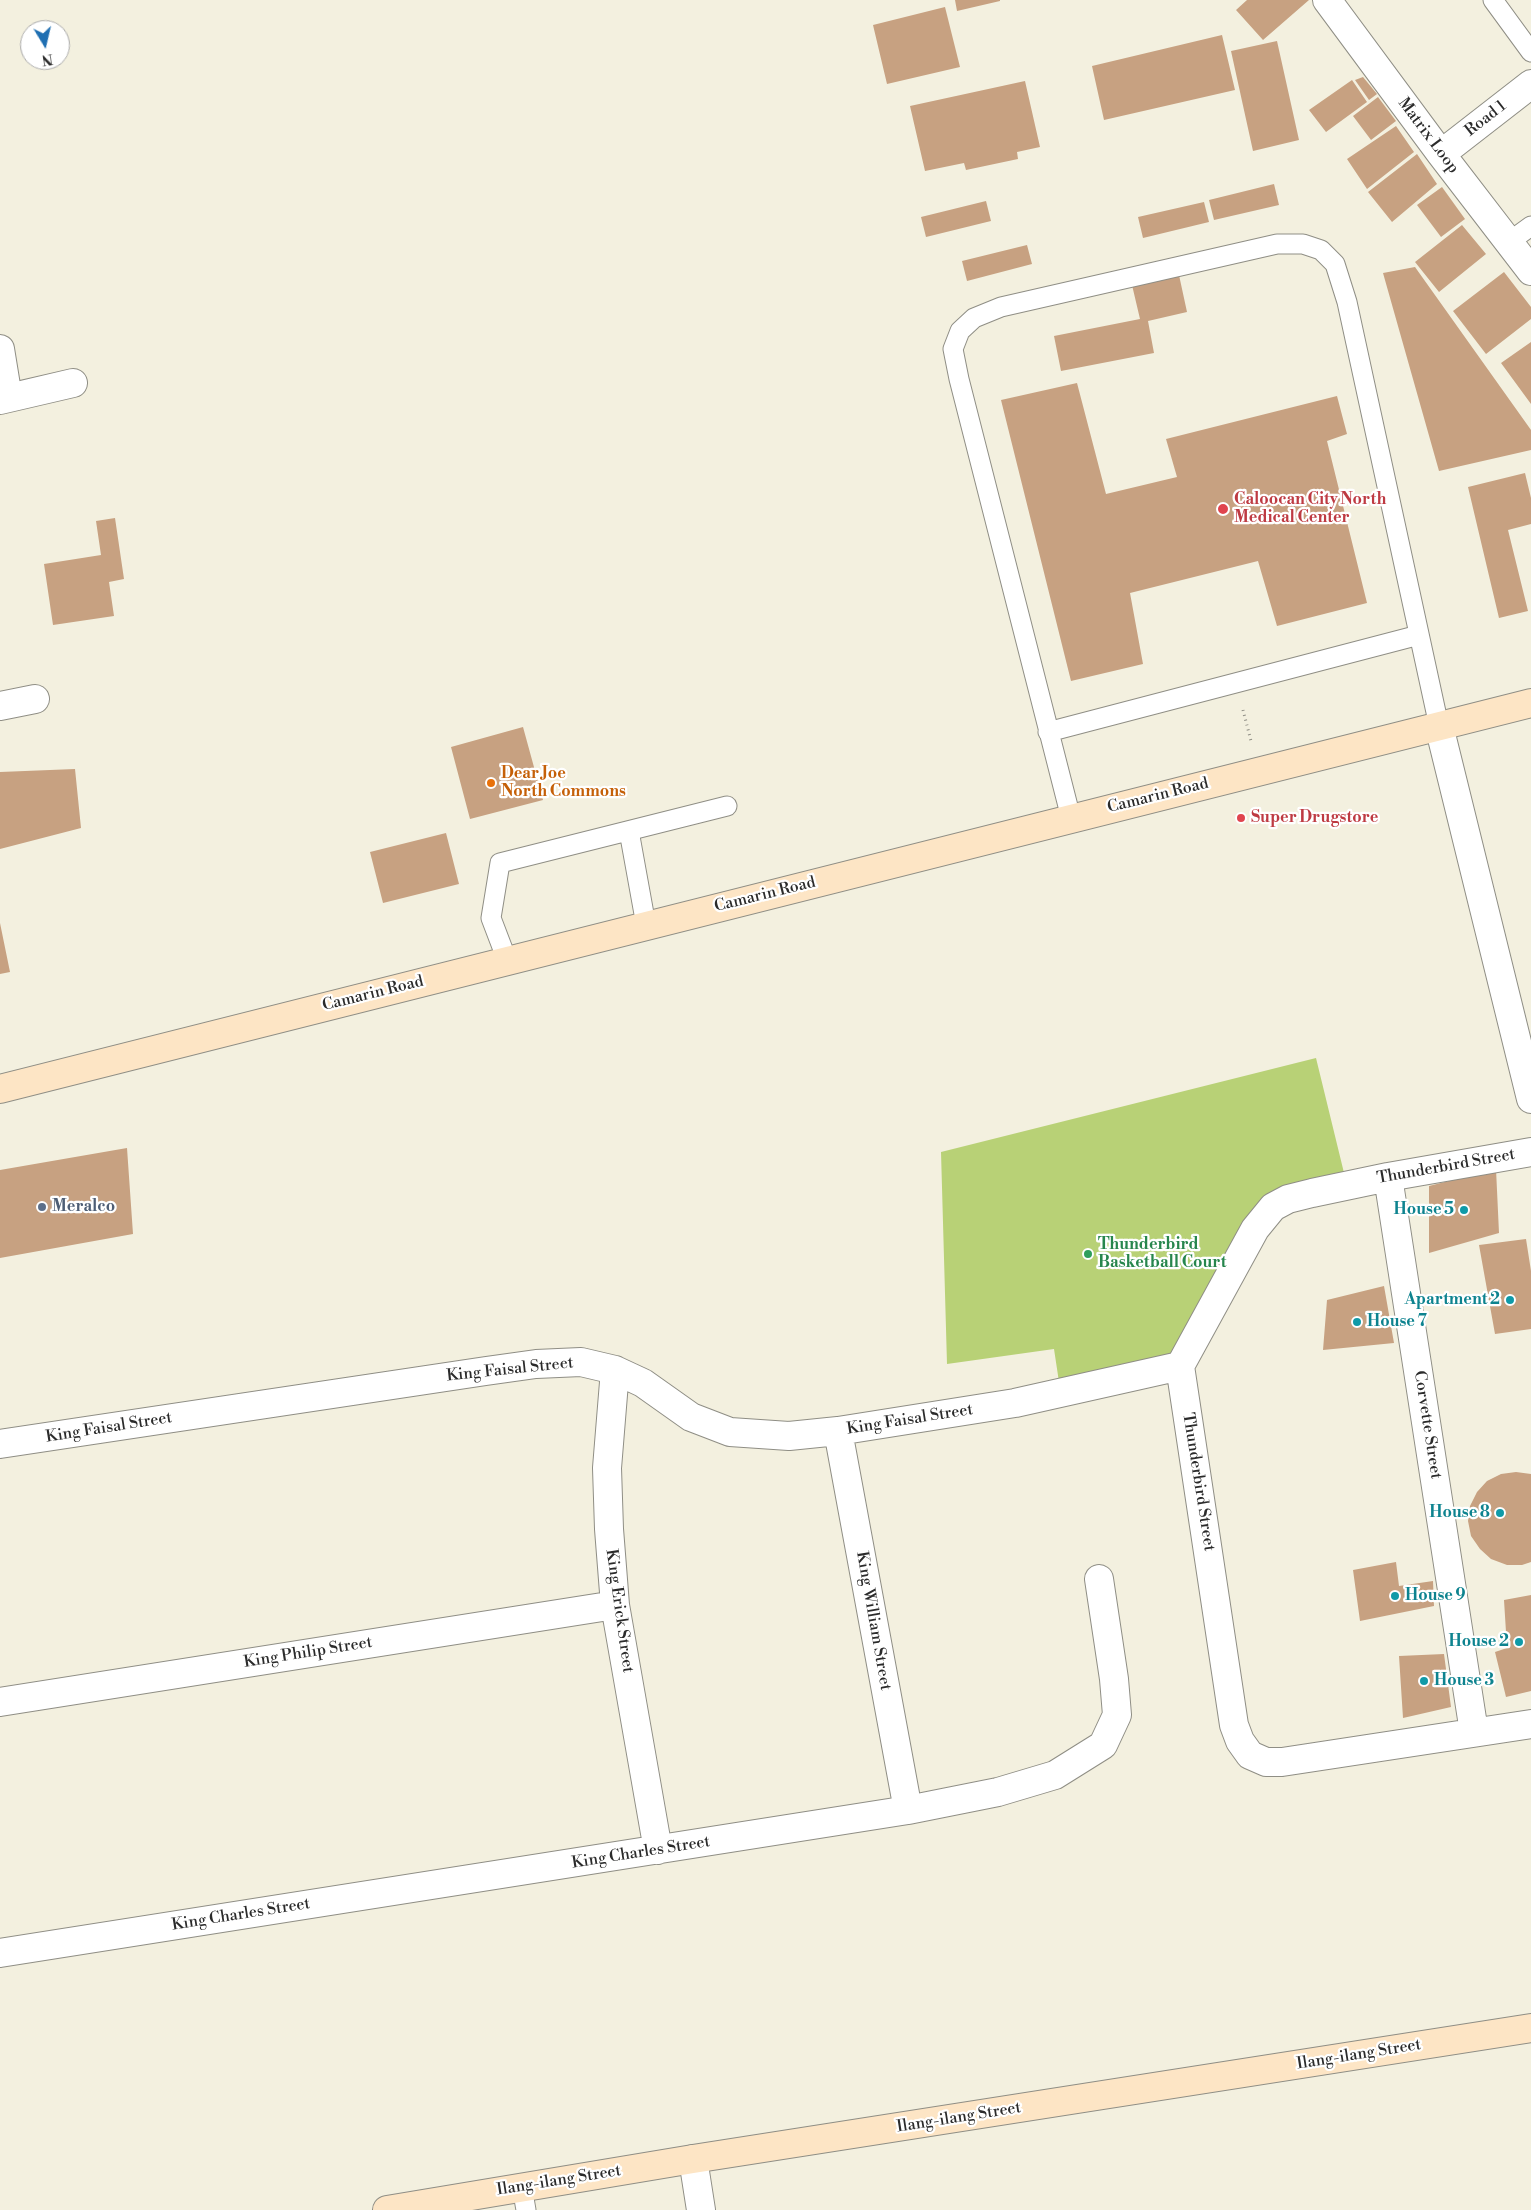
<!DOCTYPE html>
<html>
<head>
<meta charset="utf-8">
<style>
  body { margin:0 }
  #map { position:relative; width:1531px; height:2210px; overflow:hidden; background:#f3f0df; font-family:"Libre Bodoni",serif }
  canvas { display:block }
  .north { position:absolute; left:20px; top:20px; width:50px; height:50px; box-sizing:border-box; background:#fff; border:1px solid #aaa; border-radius:50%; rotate:171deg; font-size:14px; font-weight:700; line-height:20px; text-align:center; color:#2b2b2b }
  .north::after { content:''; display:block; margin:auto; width:18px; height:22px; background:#1f6fb2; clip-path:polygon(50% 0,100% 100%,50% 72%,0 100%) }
</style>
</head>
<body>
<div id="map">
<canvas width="1531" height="2210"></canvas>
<div class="north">N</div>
</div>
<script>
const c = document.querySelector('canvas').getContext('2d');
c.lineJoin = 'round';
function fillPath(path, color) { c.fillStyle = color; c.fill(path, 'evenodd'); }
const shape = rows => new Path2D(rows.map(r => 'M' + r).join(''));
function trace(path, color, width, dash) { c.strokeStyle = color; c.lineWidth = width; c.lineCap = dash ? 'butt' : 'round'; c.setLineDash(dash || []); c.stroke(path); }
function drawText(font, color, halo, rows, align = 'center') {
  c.font = font + ' "Libre Bodoni",serif'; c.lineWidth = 4.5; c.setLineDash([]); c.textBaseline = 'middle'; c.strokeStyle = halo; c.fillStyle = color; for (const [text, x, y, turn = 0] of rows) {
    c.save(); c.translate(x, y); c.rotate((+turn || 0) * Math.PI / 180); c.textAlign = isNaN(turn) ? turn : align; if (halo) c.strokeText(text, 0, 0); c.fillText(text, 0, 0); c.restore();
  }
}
fillPath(shape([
  [1316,1058,1345,1177,1265,1196,1175,1356,1059,1382,1054,1349,947,1364,941,1152]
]), '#b8d176');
fillPath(shape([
  [955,0,1000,0,1000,1,957,11],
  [1247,0,1309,0,1263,40,1236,10],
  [945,7,960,67,887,84,873,25],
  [1222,35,1235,90,1104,120,1092,66],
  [1277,41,1299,140,1253,151,1231,51],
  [1363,77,1377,94,1369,100,1355,80],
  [1352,80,1367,102,1326,132,1309,110],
  [1025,81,1040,147,1017,152,1018,159,966,170,964,163,925,171,910,106],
  [1378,97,1396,121,1371,140,1353,116],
  [1396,126,1414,152,1367,189,1347,159],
  [1417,154,1437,184,1392,222,1368,192],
  [1274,184,1279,205,1214,220,1209,200],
  [1442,187,1465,219,1441,237,1417,205],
  [986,201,991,221,926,237,921,217],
  [1204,202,1209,222,1143,238,1138,217],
  [1462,225,1486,254,1439,292,1415,262],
  [1027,245,1032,264,967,281,962,261],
  [1415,267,1531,430,1531,450,1439,471,1383,273],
  [1504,272,1531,307,1531,319,1486,354,1453,311],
  [1179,275,1187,312,1148,321,1154,353,1061,371,1054,336,1140,319,1132,285],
  [1531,342,1531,404,1501,363],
  [1077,383,1106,494,1177,477,1166,439,1337,396,1347,434,1327,441,1367,603,1277,626,1258,561,1130,593,1143,664,1071,681,1001,400],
  [1525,473,1531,498,1531,524,1508,530,1528,611,1499,618,1468,487],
  [115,518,124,579,109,582,114,616,53,625,44,564,101,555,96,521],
  [523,727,543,800,470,819,451,747],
  [75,769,81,828,0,849,0,772],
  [446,833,459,884,383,903,370,852],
  [0,923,10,972,0,974],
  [127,1148,133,1234,0,1258,0,1170],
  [1496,1169,1499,1233,1429,1253,1429,1186],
  [1526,1239,1531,1271,1531,1329,1495,1334,1479,1245],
  [1384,1286,1394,1343,1323,1350,1327,1300],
  [1516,1472,1531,1474,1531,1562,1522,1565,1507,1565,1491,1559,1480,1549,1471,1536,1468,1521,1470,1506,1477,1492,1487,1481,1501,1474],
  [1396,1562,1399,1586,1433,1581,1434,1606,1360,1621,1353,1570],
  [1531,1595,1531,1691,1506,1697,1495,1652,1507,1648,1504,1600],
  [1444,1654,1451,1707,1403,1718,1399,1656]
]), '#c7a181');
const lane = shape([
  [1493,0,1531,52],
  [1509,242,1531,226],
  [1048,732,1419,635],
  [1071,818,959,379,953,349,960,331,974,318,1001,307,1277,244,1303,244,1321,250,1335,264,1347,302,1439,726],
  [629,831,646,925],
  [507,960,491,918,500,863,727,806],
  [522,2187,526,2210]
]);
const street = shape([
  [1327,0,1441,154,1531,271],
  [1441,154,1531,84],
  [0,349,8,398],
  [0,400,73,383],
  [0,706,35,699],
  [1439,726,1531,1099],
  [1531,1152,1388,1177,1312,1193,1288,1199,1273,1207,1255,1229,1180,1366,1234,1725,1240,1741,1250,1755,1266,1762,1282,1762,1531,1724],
  [1388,1177,1474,1732],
  [615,1370,607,1468,609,1529,615,1605,658,1850],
  [838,1431,908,1810],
  [0,1444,486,1371,536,1364,581,1362,615,1370,643,1383,691,1417,730,1432,789,1436,838,1431,1015,1403,1180,1366],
  [0,1702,615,1605],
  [0,1953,908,1810,998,1792,1055,1775,1103,1745,1117,1715,1114,1679,1099,1579],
  [693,2159,701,2210]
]);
const secondary = shape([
  [0,1089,1531,703],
  [387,2210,693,2159,1531,2028]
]);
trace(lane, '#8f8e85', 21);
trace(street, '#8f8e85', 30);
trace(secondary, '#8f8e85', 30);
trace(shape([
  [1243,710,1251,741]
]), '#8f8e85', 3, [1, 4]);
trace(lane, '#fff', 19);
trace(street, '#fff', 28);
trace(secondary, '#fde5c5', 28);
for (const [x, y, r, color] of [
  [1223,509,6,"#e0444e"],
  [491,783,5,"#e8710a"],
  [1241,818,5,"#e0444e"],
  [42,1207,5,"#5c6f8a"],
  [1464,1210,5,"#0f9aa8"],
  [1088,1254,5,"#2e9e5b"],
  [1510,1300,5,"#0f9aa8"],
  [1357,1322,5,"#0f9aa8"],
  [1500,1513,5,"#0f9aa8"],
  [1395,1596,5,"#0f9aa8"],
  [1519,1642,5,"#0f9aa8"],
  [1424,1681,5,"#0f9aa8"]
]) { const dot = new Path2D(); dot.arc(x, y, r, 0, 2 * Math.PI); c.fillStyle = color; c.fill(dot); trace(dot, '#fff', 2); }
drawText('16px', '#2b2b2b', '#fff', [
  ["Road 1",1486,119,-38],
  ["Matrix Loop",1428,136,53],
  ["Camarin Road",1158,796,-14],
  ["Camarin Road",765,895,-14],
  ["Camarin Road",373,994,-14],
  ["Thunderbird Street",1446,1167,-10],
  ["King Faisal Street",510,1370,-6],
  ["King Faisal Street",910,1420,-9],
  ["Corvette Street",1427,1425,81],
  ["King Faisal Street",109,1428,-9],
  ["Thunderbird Street",1198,1482,81],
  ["King Erick Street",619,1611,82],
  ["King William Street",873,1621,80],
  ["King Philip Street",308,1653,-9],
  ["King Charles Street",641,1853,-9],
  ["King Charles Street",241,1915,-9],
  ["Ilang-ilang Street",1359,2055,-9],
  ["Ilang-ilang Street",959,2118,-9],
  ["Ilang-ilang Street",559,2181,-9]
]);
drawText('bold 16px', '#be3a42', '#fff', [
  ["Caloocan City North",1234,500],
  ["Medical Center",1234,518],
  ["Super Drugstore",1251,818]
], 'left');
drawText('bold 16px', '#c56008', '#fff', [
  ["Dear Joe",501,774],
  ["North Commons",501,792]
], 'left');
drawText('bold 16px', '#4e5e75', '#fff', [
  ["Meralco",52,1207]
], 'left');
drawText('bold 16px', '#0d838f', '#fff', [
  ["House 5",1454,1210],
  ["Apartment 2",1500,1300],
  ["House 7",1367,1322,"left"],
  ["House 8",1490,1513],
  ["House 9",1405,1596,"left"],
  ["House 2",1509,1642],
  ["House 3",1434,1681,"left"]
], 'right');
drawText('bold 16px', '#27864d', '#fff', [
  ["Thunderbird",1098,1245],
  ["Basketball Court",1098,1263]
], 'left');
</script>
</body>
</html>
